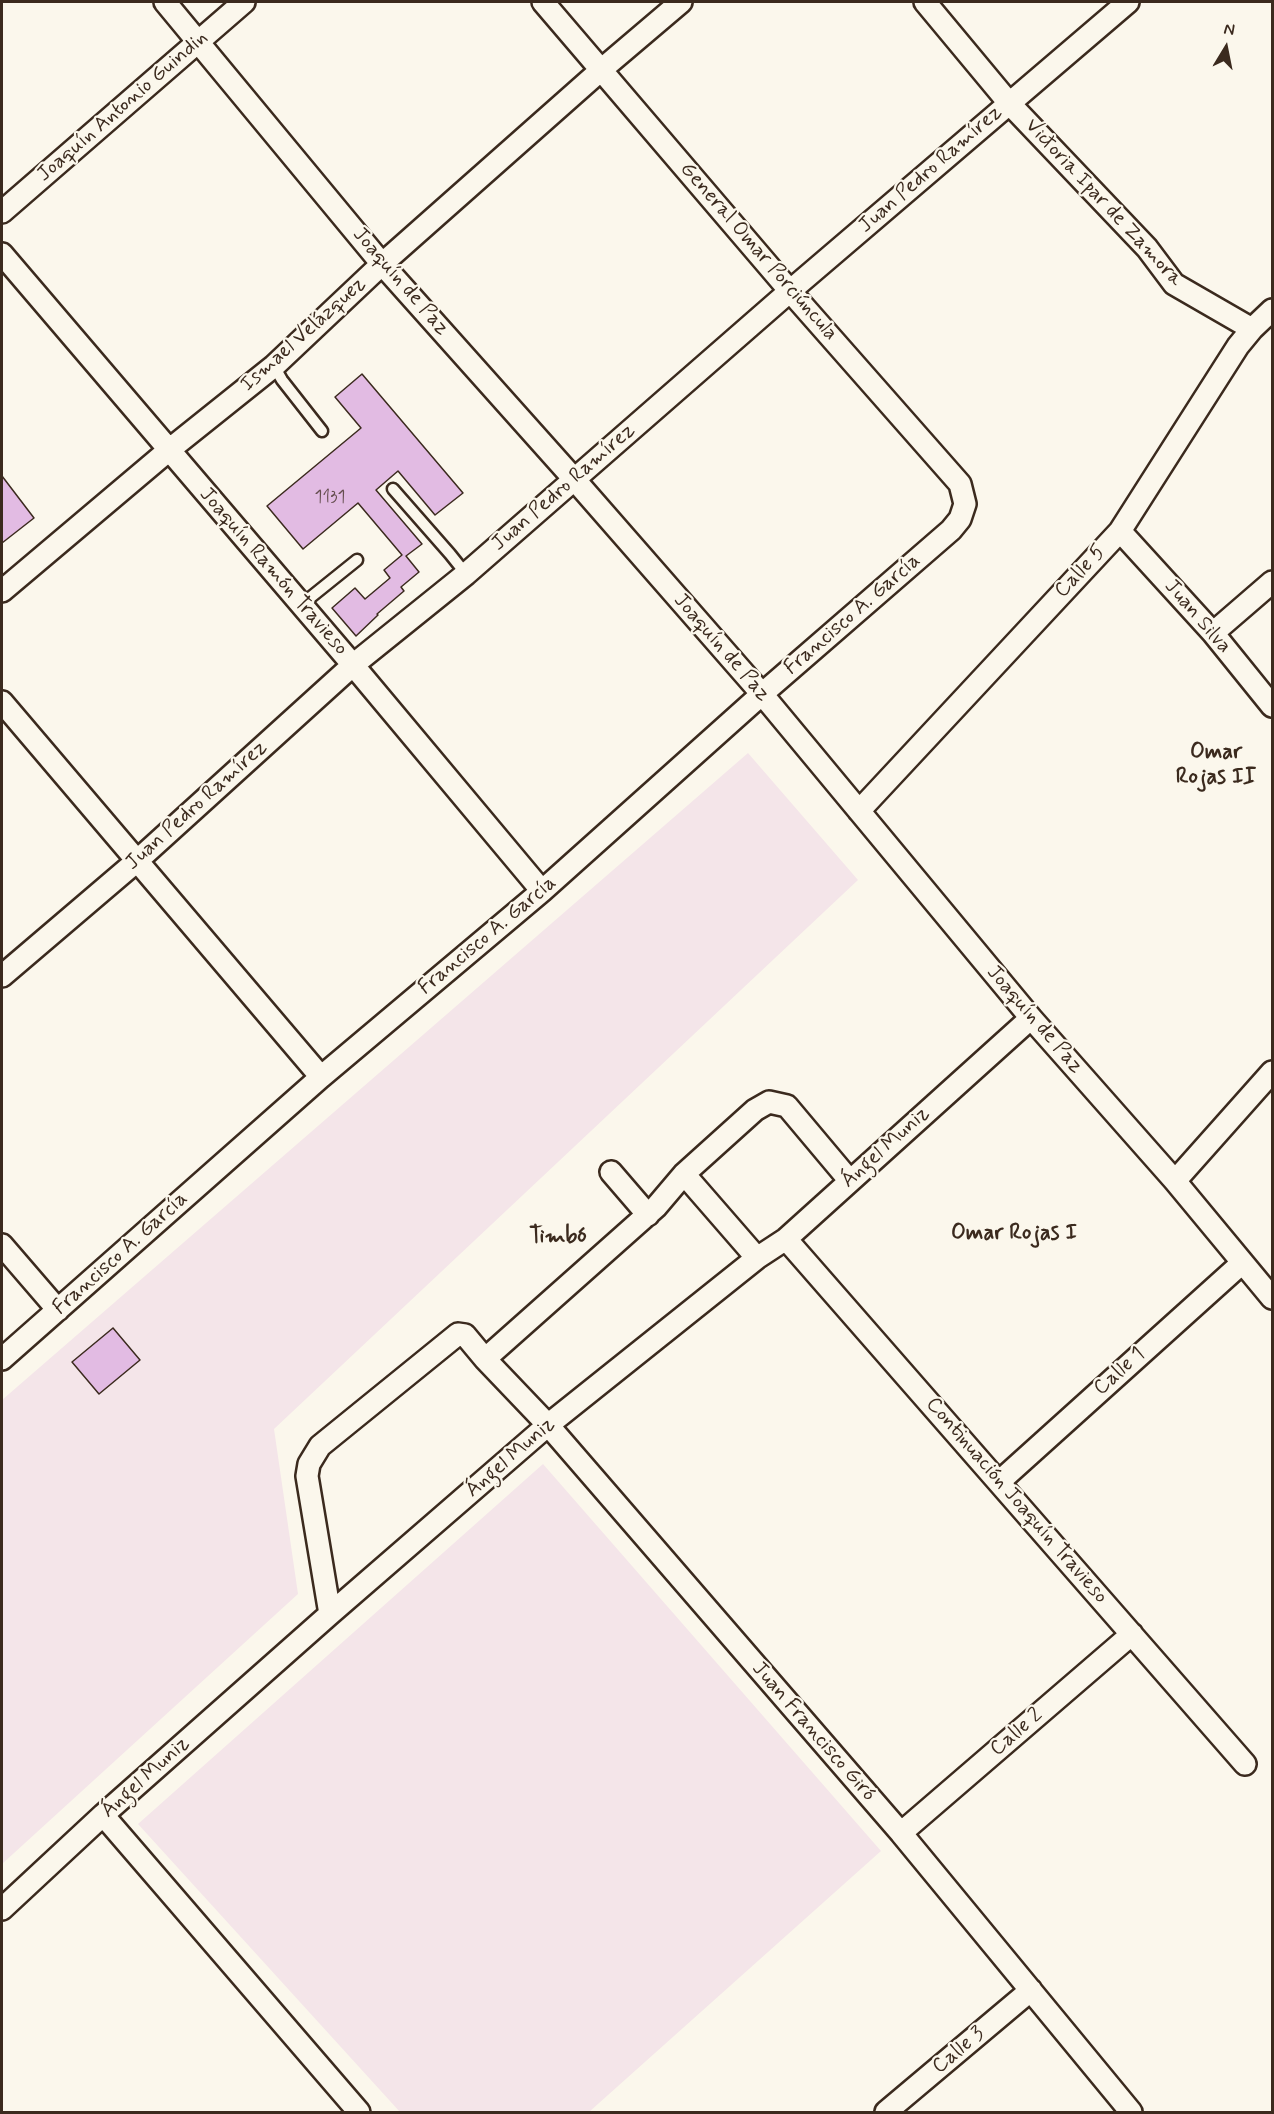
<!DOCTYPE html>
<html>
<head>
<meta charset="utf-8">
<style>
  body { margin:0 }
  #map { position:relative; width:1274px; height:2114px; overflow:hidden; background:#fbf7ec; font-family:Mynerve,sans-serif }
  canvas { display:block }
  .frame { position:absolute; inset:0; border:3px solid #3b2a1e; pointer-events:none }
  .north { position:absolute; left:1196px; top:18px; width:60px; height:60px; -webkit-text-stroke:4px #fbf7ec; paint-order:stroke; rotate:10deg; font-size:16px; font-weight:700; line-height:24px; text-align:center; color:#3b2a1e }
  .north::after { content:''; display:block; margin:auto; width:21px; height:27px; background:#3b2a1e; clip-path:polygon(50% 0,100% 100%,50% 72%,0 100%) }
</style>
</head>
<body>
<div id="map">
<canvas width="1274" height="2114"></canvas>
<div class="frame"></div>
<div class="north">N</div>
</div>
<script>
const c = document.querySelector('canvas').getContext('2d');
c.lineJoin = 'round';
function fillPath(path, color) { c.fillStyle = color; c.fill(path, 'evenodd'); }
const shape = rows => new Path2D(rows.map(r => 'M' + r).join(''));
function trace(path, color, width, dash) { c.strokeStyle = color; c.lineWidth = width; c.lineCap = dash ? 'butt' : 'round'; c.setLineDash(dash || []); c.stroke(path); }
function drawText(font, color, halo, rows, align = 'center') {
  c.font = font + ' Mynerve,sans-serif'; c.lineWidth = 4.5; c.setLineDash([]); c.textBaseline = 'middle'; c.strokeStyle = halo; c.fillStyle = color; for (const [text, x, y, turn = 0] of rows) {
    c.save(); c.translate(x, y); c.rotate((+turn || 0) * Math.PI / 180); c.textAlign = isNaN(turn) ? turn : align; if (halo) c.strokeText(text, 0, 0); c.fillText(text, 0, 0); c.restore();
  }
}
fillPath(shape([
  [748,753,858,880,274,1429,298,1594,2,1864,2,1400],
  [543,1464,881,1851,589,2112,400,2112,138,1824]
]), '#f4e5e9');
const building = shape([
  [362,374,463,493,435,515,398,471,376,490,422,544,406,556,419,572,401,587,404,591,377,614,378,615,356,636,332,608,355,588,365,599,390,578,384,570,402,555,358,503,303,549,267,506,361,428,335,397,362,374],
  [2,476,34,518,2,543,2,476],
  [113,1328,140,1360,99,1394,72,1362,113,1328]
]);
fillPath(building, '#e2bbe3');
trace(building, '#3b2a1e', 1.5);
const lane = shape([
  [274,366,282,380,322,431],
  [393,489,450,554,466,574],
  [301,605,357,560]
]);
const street = shape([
  [165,2,382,264,574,479,762,694,1031,1018,1175,1181,1272,1298],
  [925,2,1009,103,1147,248,1174,284,1252,329],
  [2,212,244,2],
  [2,254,353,665,542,891],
  [1120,531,1213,633,1272,706],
  [2,591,169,450,274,366,382,264,601,70,681,2],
  [1213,633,1272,582],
  [2,702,321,1077],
  [859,811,1120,531,1238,346,1252,329,1272,310],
  [2,976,138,860,353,665,466,574,790,291,1128,2],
  [611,1172,648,1215],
  [684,1174,757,1258],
  [1175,1181,1272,1072],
  [786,1239,1245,1764],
  [2,1245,58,1310],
  [2,1359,321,1077,542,891,762,694,951,530,960,519,965,504,960,484,790,291,543,2],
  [485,1359,548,1425,901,1833,1131,2112],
  [999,1482,1242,1263],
  [330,1614,307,1476,309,1464,320,1446,458,1334,465,1335,485,1359,656,1207,684,1174,755,1110,769,1102,787,1106,850,1181],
  [103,1815,359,2112],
  [901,1833,1132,1634],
  [2,1909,103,1815,330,1614,548,1425,757,1258,786,1239,1031,1018],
  [886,2112,1031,1990]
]);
trace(lane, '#3b2a1e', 15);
trace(street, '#3b2a1e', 26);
trace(lane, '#fbf7ec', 10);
trace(street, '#fbf7ec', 21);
drawText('18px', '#654e4f', null, [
  ["1131",330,498]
]);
drawText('21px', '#3b2a1e', '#fbf7ec', [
  ["Joaquín Antonio Guindin",123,107,-41],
  ["Juan Pedro Ramírez",931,170,-41],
  ["Victoria Ipar de Zamora",1103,203,47],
  ["General Omar Porciúncula",758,252,49],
  ["Joaquín de Paz",400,282,49],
  ["Ismael Velázquez",304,335,-42],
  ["Juan Pedro Ramírez",564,488,-41],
  ["Joaquín Ramón Travieso",273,572,49],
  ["Calle 5",1081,572,-47],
  ["Francisco A. García",853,615,-41],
  ["Juan Silva",1197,617,49],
  ["Joaquín de Paz",721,648,49],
  ["Juan Pedro Ramírez",197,806,-42],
  ["Francisco A. García",488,936,-40],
  ["Joaquín de Paz",1034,1020,49],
  ["Ángel Muniz",886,1148,-42],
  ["Francisco A. García",121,1254,-42],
  ["Calle 1",1120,1372,-42],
  ["Ángel Muniz",511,1458,-41],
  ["Continuación Joaquín Travieso",1016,1501,49],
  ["Juan Francisco Giró",813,1732,49],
  ["Calle 2",1017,1733,-41],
  ["Ángel Muniz",146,1778,-42],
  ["Calle 3",959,2051,-40]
]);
drawText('bold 22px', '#3b2a1e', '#fbf7ec', [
  ["Omar",1216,753],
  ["Rojas II",1216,778],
  ["Omar Rojas I",1014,1234],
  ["Timbó",558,1237]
]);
</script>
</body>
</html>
